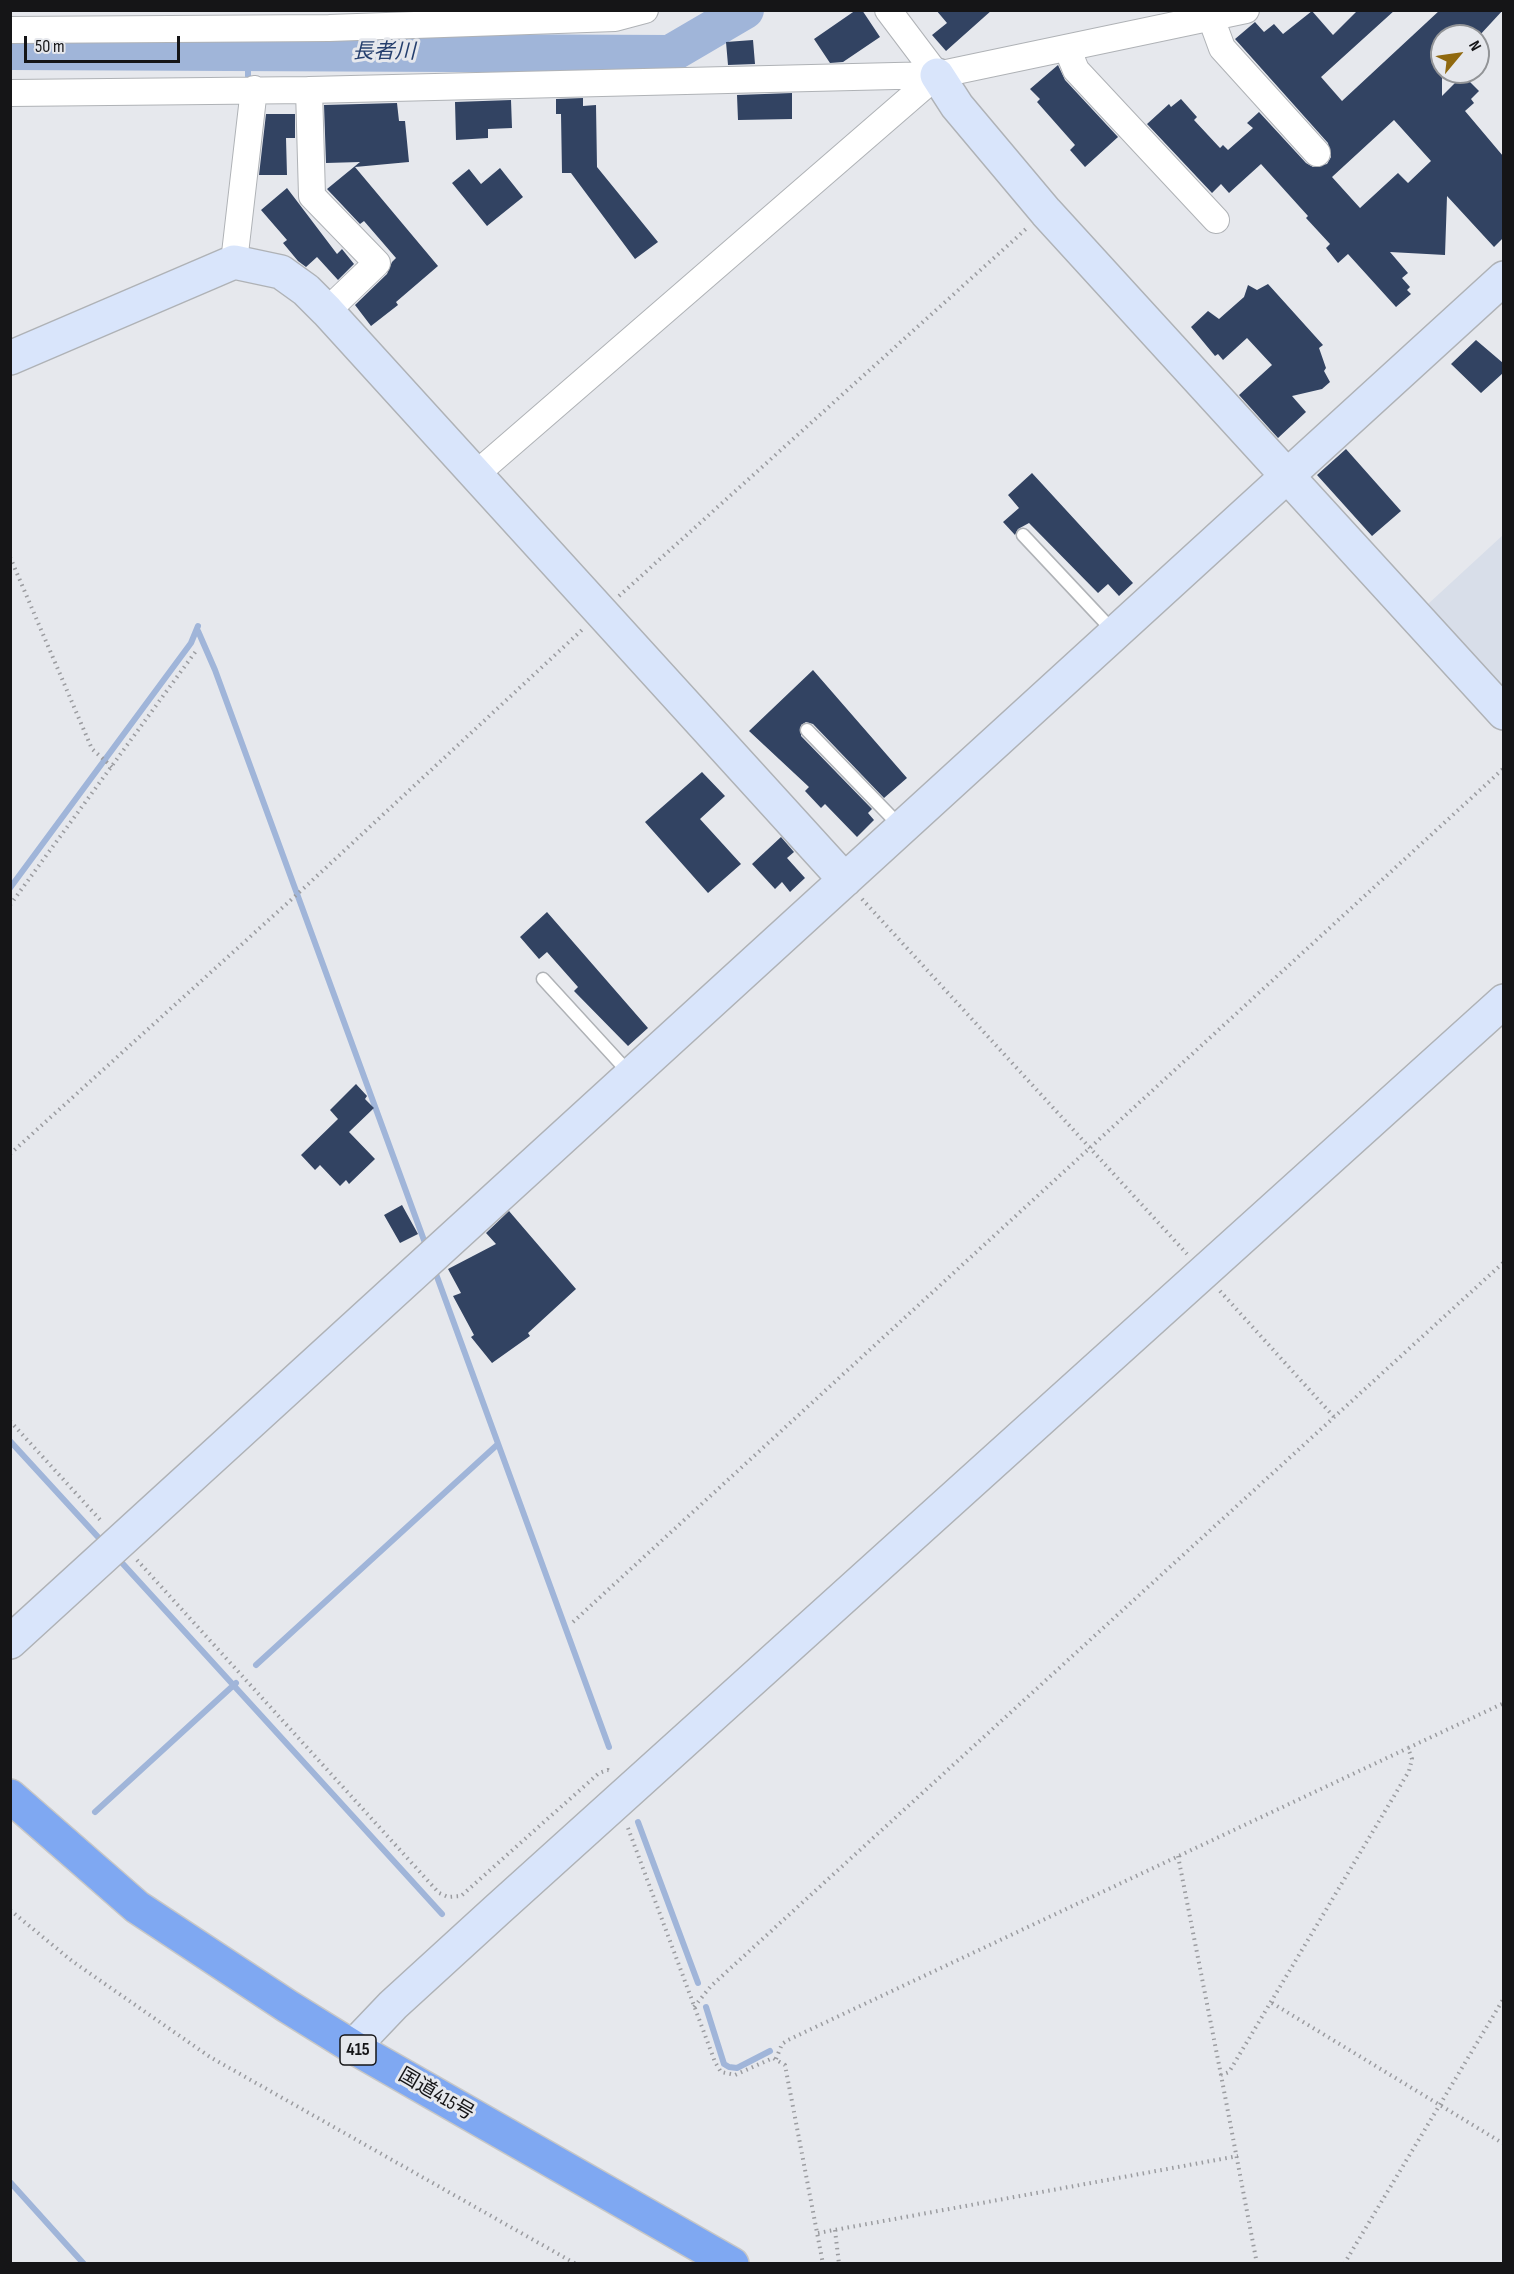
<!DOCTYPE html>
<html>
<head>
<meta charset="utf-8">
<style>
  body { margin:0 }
  #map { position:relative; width:1514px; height:2274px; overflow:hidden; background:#e6e8ed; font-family:"Sofia Sans Condensed",sans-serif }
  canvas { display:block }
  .frame { position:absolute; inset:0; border:12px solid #151517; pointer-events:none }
  .north { position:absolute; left:1430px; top:24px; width:60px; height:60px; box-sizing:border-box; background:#e6e8ed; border:2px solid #929497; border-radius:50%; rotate:61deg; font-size:16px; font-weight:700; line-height:24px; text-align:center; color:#151517 }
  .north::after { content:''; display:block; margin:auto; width:21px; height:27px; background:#90690f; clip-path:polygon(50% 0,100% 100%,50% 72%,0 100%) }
  .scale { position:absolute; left:24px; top:36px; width:156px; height:27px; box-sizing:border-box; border:3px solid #151517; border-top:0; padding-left:8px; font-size:18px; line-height:21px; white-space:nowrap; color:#151517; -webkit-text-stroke:4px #e6e8ed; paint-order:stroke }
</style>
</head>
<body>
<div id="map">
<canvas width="1514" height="2274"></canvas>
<div class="frame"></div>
<div class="north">N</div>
<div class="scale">50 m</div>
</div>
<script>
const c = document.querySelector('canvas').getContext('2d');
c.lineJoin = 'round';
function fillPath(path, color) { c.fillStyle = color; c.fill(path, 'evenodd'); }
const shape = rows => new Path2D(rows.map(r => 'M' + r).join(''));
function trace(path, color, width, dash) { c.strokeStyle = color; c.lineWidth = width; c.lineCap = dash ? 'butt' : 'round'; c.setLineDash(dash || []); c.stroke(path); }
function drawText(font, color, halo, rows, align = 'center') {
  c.font = font + ' "Sofia Sans Condensed","Noto Sans JP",sans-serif'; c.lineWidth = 6; c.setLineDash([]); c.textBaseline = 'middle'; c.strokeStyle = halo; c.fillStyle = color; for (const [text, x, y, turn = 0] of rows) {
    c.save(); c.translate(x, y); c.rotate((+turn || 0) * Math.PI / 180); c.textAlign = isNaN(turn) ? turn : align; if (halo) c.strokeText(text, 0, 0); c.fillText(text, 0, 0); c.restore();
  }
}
fillPath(shape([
  [1503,535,1503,687,1428,604]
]), '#d8dee9');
trace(shape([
  [248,54,248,76],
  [198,631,215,670,425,1243],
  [10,888,191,643,198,626],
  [436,1274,609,1747],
  [10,1441,98,1537],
  [123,1564,442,1914],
  [256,1665,498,1444],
  [95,1812,236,1683],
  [638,1822,698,1983],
  [706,2007,724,2064,729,2067,737,2068,770,2051],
  [10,2182,84,2264]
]), '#a0b5d9', 6);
trace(shape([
  [10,51,670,54,745,10]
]), '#a0b5d9', 38);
fillPath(shape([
  [856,10,862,10,880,37,843,62,830,63,814,39],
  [936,10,992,10,946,51,932,35,947,23],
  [1358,10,1395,10,1321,77,1342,101,1440,10,1503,10,1479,36,1442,36,1442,69,1439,72,1442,72,1442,96,1463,75,1479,91,1471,99,1474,103,1465,111,1503,156,1503,238,1494,247,1447,196,1445,255,1390,252,1408,273,1402,278,1410,287,1407,290,1411,294,1396,307,1348,254,1338,263,1326,248,1330,244,1306,218,1308,216,1261,164,1229,193,1221,184,1212,193,1147,124,1169,104,1171,107,1181,99,1197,117,1194,120,1220,148,1223,145,1228,150,1253,128,1247,123,1259,112,1306,163,1313,167,1327,164,1331,157,1328,143,1235,39,1255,22,1264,32,1274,24,1283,34,1312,11,1333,35],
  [1394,120,1431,161,1408,183,1398,173,1360,208,1332,177],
  [753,40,755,64,728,65,726,42],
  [1058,65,1065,80,1118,137,1085,167,1070,150,1075,145,1037,102,1040,99,1030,89],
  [792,93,792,119,738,120,737,95],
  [583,98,583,106,596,105,597,167,658,242,635,259,571,173,562,173,561,114,556,114,556,99],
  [511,100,512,128,488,129,488,138,456,140,455,102],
  [397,103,399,121,405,121,409,162,355,167,438,266,396,302,398,305,371,326,355,305,387,274,392,262,396,258,364,221,360,224,327,189,360,162,326,163,324,105],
  [266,114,295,114,295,138,286,138,287,175,259,175],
  [500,168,523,197,487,226,452,183,469,169,481,184],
  [287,188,337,254,342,249,354,264,338,280,317,257,306,267,298,261,283,243,287,240,261,210],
  [1268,284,1323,345,1319,348,1326,368,1324,371,1330,382,1322,389,1292,396,1306,412,1278,438,1239,395,1272,365,1247,338,1223,360,1218,354,1215,356,1191,327,1208,311,1219,319,1244,297,1248,285,1257,290],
  [1476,340,1503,363,1503,373,1481,393,1451,364],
  [1346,449,1401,511,1372,536,1317,475],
  [1032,473,1133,583,1119,596,1108,584,1098,593,1029,523,1018,529,1015,535,1003,522,1019,508,1008,495],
  [813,670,907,778,884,798,813,724,806,722,801,725,801,736,872,809,868,813,874,820,857,837,825,804,821,808,805,791,809,787,749,731],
  [702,772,725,796,700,819,741,864,708,893,645,822],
  [781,837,794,852,787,858,805,878,790,892,782,882,775,889,752,864],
  [547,912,648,1028,628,1046,574,991,578,987,547,952,539,959,520,937],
  [356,1084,367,1096,365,1099,374,1108,349,1132,375,1159,349,1184,346,1180,340,1186,320,1165,315,1170,301,1155,338,1119,330,1110],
  [402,1205,418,1234,400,1243,384,1215],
  [509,1211,576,1289,528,1333,530,1336,492,1363,471,1337,474,1335,453,1296,461,1293,448,1269,496,1244,486,1233]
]), '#324362');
const lane = shape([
  [1023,535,1115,633],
  [807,730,900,826],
  [543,979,631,1075]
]);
const street = shape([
  [888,10,937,75],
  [1211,18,1222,48,1317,153],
  [10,30,329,28,615,18,645,10],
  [1067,48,1076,70,1216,220],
  [309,90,312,196,377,263,327,311],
  [10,93,309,90,937,75,1246,10],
  [234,262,254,89],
  [475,475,937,75]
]);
const secondary = shape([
  [937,75,957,106,1046,212,1504,713],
  [10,358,234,262,281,272,306,290,327,311,845,880],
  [10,1642,1504,278],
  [353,2047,393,2005,497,1910,1504,1001]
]);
const highway = shape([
  [10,1796,137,1907,287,2006,353,2047,732,2264]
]);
trace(lane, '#afb2b6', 15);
trace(street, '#afb2b6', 28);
trace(secondary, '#afb2b6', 36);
trace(highway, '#c7c7c7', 36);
trace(shape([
  [10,557,92,749,112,767],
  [619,596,1026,229],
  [862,899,1187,1254],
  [10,905,196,651],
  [10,1154,304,888,583,629],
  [1220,1291,1334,1417],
  [10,1421,103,1523],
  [137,1560,439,1893,448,1897,461,1896,599,1773,608,1770,611,1772],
  [573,1622,1504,768],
  [628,1828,715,2062,721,2072,735,2075,773,2058,785,2065,823,2264],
  [1178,1856,1221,2075],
  [10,1910,72,1961,210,2057,576,2264],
  [1272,2003,1504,2144],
  [694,2007,711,1986,1504,1262],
  [776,2059,782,2044,788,2040,1408,1748],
  [835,2230,839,2264],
  [818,2233,1238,2156],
  [1257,2264,1221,2075,1229,2072,1409,1771,1412,1759,1408,1748,1504,1703],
  [1344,2264,1504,1998]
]), '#9b9ca0', 4, [1.5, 4.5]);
trace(lane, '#fff', 12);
trace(street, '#fff', 26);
trace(secondary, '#d9e5fb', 33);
trace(highway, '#7fa8f2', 33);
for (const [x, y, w] of [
  [358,2050,36]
]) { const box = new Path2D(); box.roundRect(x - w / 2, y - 15, w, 30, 4.5); c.fillStyle = '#e6e8ed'; c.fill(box); trace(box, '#151517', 1.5); }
drawText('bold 18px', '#151517', null, [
  ["415",358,2050]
]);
drawText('20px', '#151517', '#e6e8ed', [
  ["国道415号",436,2095,30]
]);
drawText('italic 21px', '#253f6e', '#e6e8ed', [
  ["長者川",384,53]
]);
</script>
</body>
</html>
